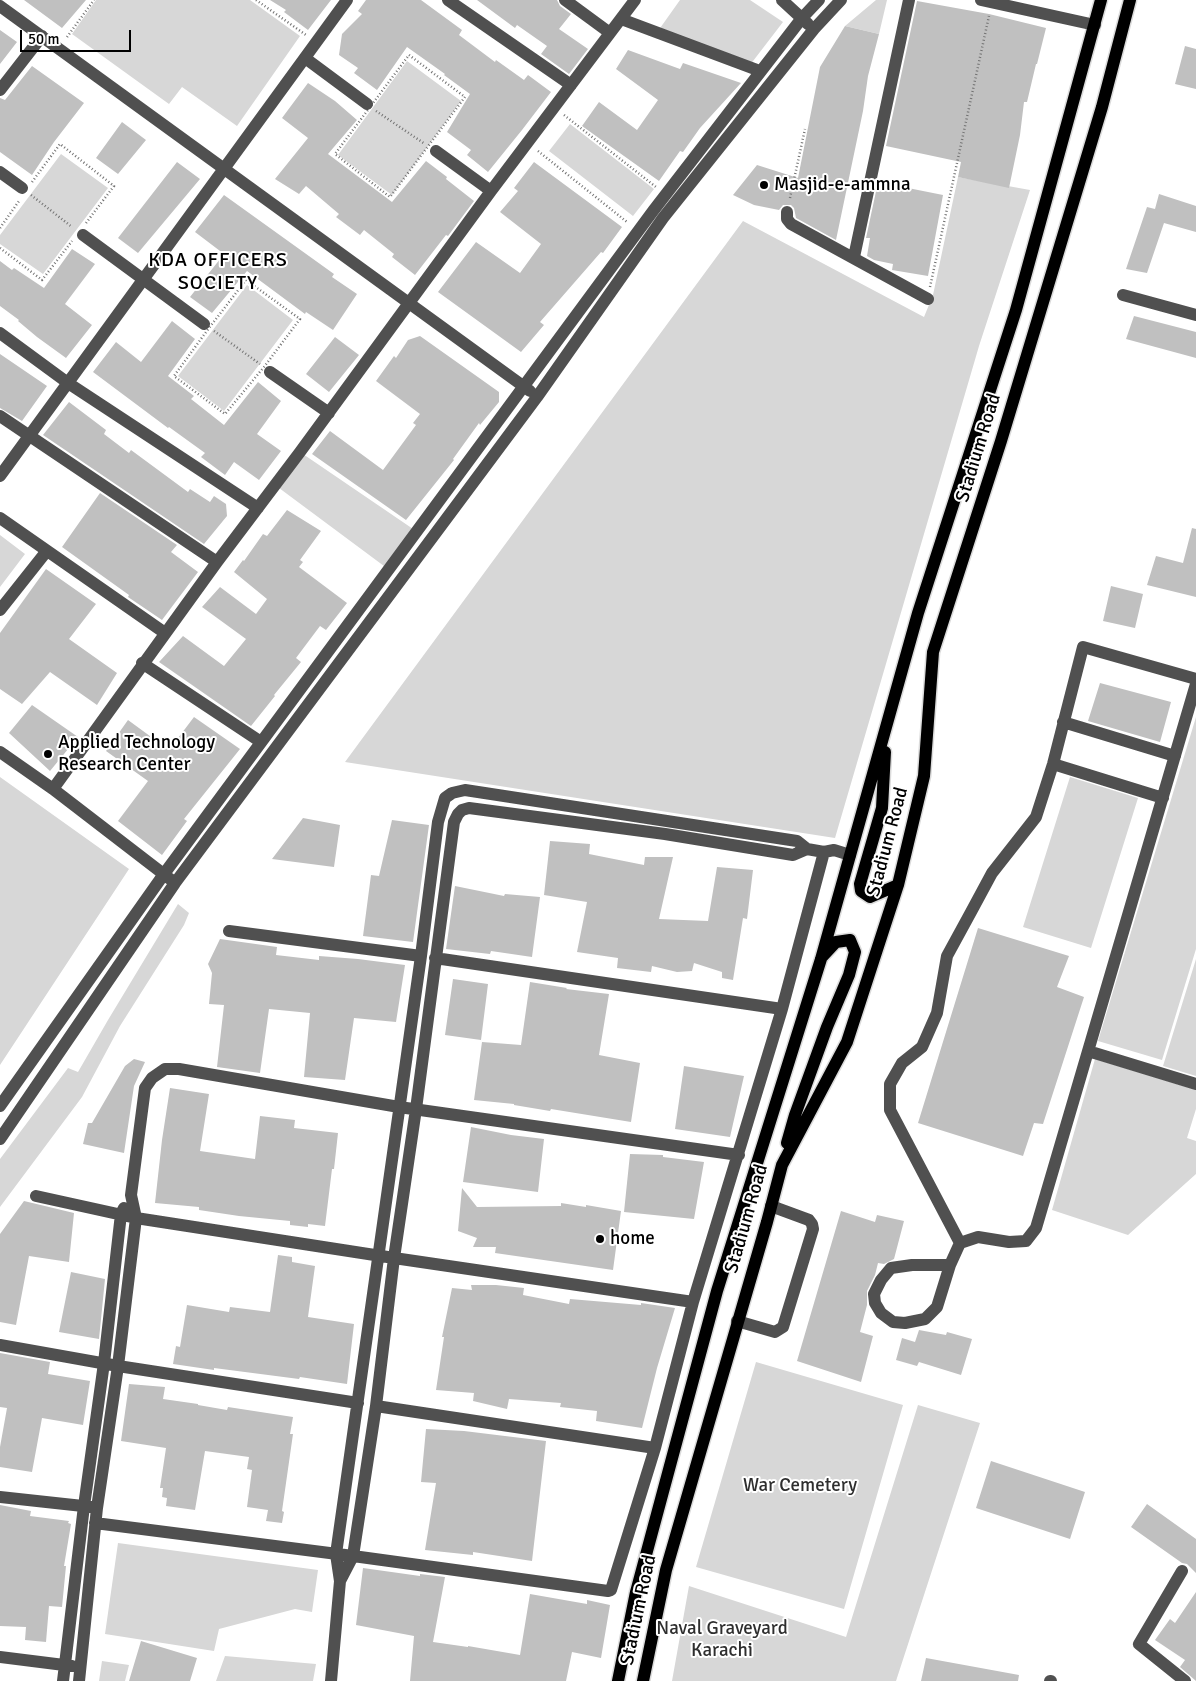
<!DOCTYPE html>
<html>
<head>
<meta charset="utf-8">
<style>
  body { margin:0 }
  #map { position:relative; width:1196px; height:1681px; overflow:hidden; background:#fff; font-family:Signika,sans-serif }
  canvas { display:block }
  .scale { position:absolute; left:20px; top:30px; width:111px; height:22px; box-sizing:border-box; border:2px solid #000; border-top:0; padding-left:6px; font-size:15px; line-height:18px; white-space:nowrap; color:#000; -webkit-text-stroke:4px #fff; paint-order:stroke }
</style>
</head>
<body>
<div id="map">
<canvas width="1196" height="1681"></canvas>
<div class="scale">50 m</div>
</div>
<script>
const c = document.querySelector('canvas').getContext('2d');
c.lineJoin = 'round';
function fillPath(path, color) { c.fillStyle = color; c.fill(path, 'evenodd'); }
const shape = rows => new Path2D(rows.map(r => 'M' + r).join(''));
function trace(path, color, width, dash) { c.strokeStyle = color; c.lineWidth = width; c.lineCap = dash ? 'butt' : 'round'; c.setLineDash(dash || []); c.stroke(path); }
function drawText(font, color, halo, rows, align = 'center') {
  c.font = font + ' Signika,sans-serif'; c.lineWidth = 4; c.setLineDash([]); c.textBaseline = 'middle'; c.strokeStyle = halo; c.fillStyle = color; for (const [text, x, y, turn = 0] of rows) {
    c.save(); c.translate(x, y); c.rotate((+turn || 0) * Math.PI / 180); c.textAlign = isNaN(turn) ? turn : align; if (halo) c.strokeText(text, 0, 0); c.fillText(text, 0, 0); c.restore();
  }
}
fillPath(shape([
  [96,0,250,0,300,36,237,126,182,87,169,104,72,34],
  [680,0,750,0,783,22,750,65,658,31],
  [876,0,887,0,879,34,845,26],
  [407,61,461,101,392,195,338,155],
  [570,124,654,189,633,216,549,151],
  [61,154,108,188,43,274,0,244,0,235],
  [958,177,1030,190,979,346,835,838,345,762,743,221,924,317,933,295],
  [247,285,293,320,224,411,178,376],
  [300,452,416,531,388,569,275,485],
  [0,535,25,554,0,587],
  [1196,717,1196,949,1162,1060,1098,1041],
  [0,777,129,869,0,1065],
  [1070,777,1138,798,1091,948,1023,927],
  [178,904,189,913,184,925,120,1026,82,1097,0,1207,0,1159,68,1068,78,1072,108,1020],
  [1196,959,1196,1076,1163,1066],
  [1095,1059,1196,1090,1196,1109,1187,1138,1196,1141,1196,1174,1128,1235,1052,1210],
  [756,1362,903,1405,844,1609,696,1567],
  [918,1405,980,1423,896,1681,672,1681,689,1586,846,1637],
  [118,1543,318,1570,312,1612,295,1609,219,1629,214,1651,105,1634],
  [225,1656,316,1664,313,1681,216,1681],
  [102,1661,129,1665,125,1681,99,1681]
]), '#d7d7d7');
fillPath(shape([
  [24,0,86,0,62,28],
  [270,0,331,0,308,30,284,12,286,10],
  [366,0,421,0,462,30,459,35,495,62,496,60,524,80,528,75,551,92,522,130,488,172,467,155,471,150,447,132,470,94,444,75,445,74,407,47,377,90,354,73,358,68,339,55,342,34,362,14,358,11],
  [477,0,557,0,560,6,571,14,559,29,588,49,569,74,541,54,547,46,517,25,515,28],
  [917,1,989,14,1046,28,1037,64,1036,64,1027,102,1024,102,1020,135,1009,188,958,177,961,162,886,146],
  [845,26,879,34,868,76,863,111,836,240,796,218,794,208,791,205,783,205,779,210,754,205,733,195,757,165,798,178,820,67],
  [0,30,17,42,0,64],
  [1185,46,1196,49,1196,89,1175,84],
  [628,50,680,69,683,63,741,83,700,128,683,152,680,151,659,181,582,126,599,102,637,130,658,100,616,69],
  [32,66,84,103,54,142,32,175,0,152,0,98,5,100],
  [308,83,335,101,357,120,328,154,392,202,426,161,447,177,446,179,474,201,448,236,446,235,415,275,392,257,394,254,364,230,360,235,336,217,339,214,306,186,299,194,275,179,308,138,282,118],
  [122,122,146,140,118,174,96,158],
  [177,162,200,179,138,253,118,238],
  [534,162,622,227,603,253,601,252,540,322,544,325,521,352,438,292,476,242,520,273,541,244,500,212,518,191,514,188],
  [878,182,943,195,928,276,892,270,893,264,874,260,867,256,870,238,866,238],
  [1159,194,1196,206,1196,232,1164,223,1147,273,1126,269,1147,207,1155,209],
  [224,195,334,274,332,277,357,294,333,330,306,312,305,314,247,271,212,313,190,297,224,254,195,232],
  [72,249,95,264,65,304,92,325,66,358,37,337,18,321,19,320,0,306,0,261,12,270,14,268,44,288],
  [1134,316,1196,332,1196,358,1126,339],
  [172,321,195,339,168,376,194,396,191,399,224,425,258,382,281,401,257,434,281,451,259,480,234,462,225,475,201,457,205,453,169,427,168,428,93,372,116,342,141,362],
  [420,336,499,392,499,402,480,425,479,423,453,459,454,460,406,520,312,454,330,431,383,470,416,425,413,423,420,414,376,381,394,356,396,358,408,340],
  [335,337,359,355,329,392,306,374],
  [0,354,47,386,22,421,0,408],
  [69,402,106,430,104,434,129,453,131,450,188,492,190,489,210,502,214,496,226,504,227,516,204,544,43,435],
  [100,493,177,545,171,552,198,572,162,620,128,597,129,595,62,547],
  [287,510,321,531,300,560,303,562,299,567,347,603,326,630,320,626,296,658,301,662,274,695,275,696,251,726,159,662,183,636,224,666,246,639,202,607,220,587,256,614,267,599,234,572,243,560,244,561,263,534,267,536],
  [1192,528,1196,529,1196,597,1147,585,1156,556,1183,563],
  [46,569,96,604,69,639,117,673,97,705,50,672,22,704,0,689,0,633],
  [1111,586,1143,594,1135,628,1103,621],
  [1100,683,1171,702,1160,742,1088,721],
  [32,705,78,737,50,771,9,733],
  [194,717,240,749,184,819,187,821,162,855,118,821,148,781,106,751,128,720,169,750],
  [303,818,340,825,334,867,272,859],
  [392,820,429,825,413,942,363,936,371,875,379,876],
  [550,841,590,844,589,854,644,865,645,857,673,857,659,919,708,921,717,867,753,870,747,919,743,918,733,980,722,978,722,972,694,963,692,971,677,972,652,966,651,972,617,968,618,958,577,952,587,902,544,895],
  [455,886,504,896,505,894,540,897,532,957,491,951,490,954,446,949],
  [978,928,1069,956,1057,987,1084,997,1043,1124,1034,1123,1023,1156,918,1123],
  [220,939,277,947,276,955,319,960,319,956,358,959,405,965,396,1022,354,1018,345,1080,304,1077,310,1013,269,1009,260,1073,217,1067,224,1005,209,1004,212,973,208,964],
  [453,979,488,984,481,1040,445,1035],
  [530,982,567,988,566,989,609,994,599,1055,640,1063,631,1122,551,1109,550,1111,514,1105,514,1104,474,1100,482,1042,521,1045],
  [134,1059,145,1062,134,1086,124,1153,83,1144,88,1123,92,1123,125,1066],
  [684,1066,744,1076,730,1137,675,1129],
  [170,1088,209,1094,200,1151,255,1159,260,1116,295,1120,294,1128,338,1133,334,1169,332,1169,325,1226,308,1224,308,1227,290,1225,290,1221,239,1216,199,1210,199,1207,155,1203,162,1140],
  [471,1127,511,1135,544,1139,538,1192,463,1182],
  [630,1154,663,1155,663,1157,704,1162,694,1219,624,1212],
  [462,1188,477,1207,561,1206,561,1203,586,1207,586,1205,621,1211,613,1270,495,1253,496,1247,473,1247,477,1238,458,1231],
  [24,1201,74,1213,69,1262,29,1256,16,1325,0,1322,0,1234],
  [841,1211,875,1222,877,1215,904,1221,894,1259,884,1264,878,1263,875,1275,867,1291,867,1305,860,1332,873,1336,861,1382,797,1361],
  [278,1255,292,1257,292,1262,315,1266,308,1317,354,1324,347,1384,300,1377,299,1379,214,1368,214,1370,173,1364,176,1346,180,1347,187,1305,229,1312,230,1307,270,1312],
  [71,1272,105,1279,99,1339,59,1332],
  [471,1285,496,1285,524,1288,523,1295,569,1304,570,1299,641,1305,641,1303,675,1308,657,1368,642,1428,596,1421,597,1411,560,1407,561,1403,509,1399,507,1409,473,1401,474,1393,436,1390,444,1337,442,1337,452,1288,472,1290],
  [919,1330,946,1335,947,1332,972,1339,961,1375,919,1362,917,1366,896,1360,902,1338,915,1342],
  [0,1353,50,1362,48,1374,90,1381,83,1425,42,1418,32,1472,0,1467,0,1447,7,1408,0,1407],
  [129,1384,165,1387,163,1399,198,1404,198,1405,227,1410,228,1407,293,1417,290,1434,293,1434,282,1511,284,1512,282,1523,266,1521,268,1510,247,1507,252,1470,247,1469,249,1457,205,1451,195,1510,166,1506,167,1498,162,1497,163,1488,160,1488,166,1448,121,1441],
  [426,1429,464,1431,546,1441,532,1561,473,1552,473,1555,425,1550,436,1483,421,1482],
  [991,1461,1085,1492,1070,1539,976,1508],
  [1147,1504,1196,1539,1196,1573,1187,1564,1182,1563,1131,1527],
  [0,1505,31,1511,30,1516,69,1521,68,1523,71,1524,64,1566,66,1566,62,1607,49,1606,46,1642,25,1640,26,1627,0,1626],
  [363,1568,420,1576,420,1574,445,1577,433,1642,468,1647,468,1646,520,1655,530,1594,587,1604,587,1600,610,1605,601,1658,572,1652,566,1681,410,1681,414,1636,356,1625],
  [1196,1592,1196,1681,1180,1667,1185,1660,1155,1640,1170,1619,1175,1623],
  [141,1641,197,1658,190,1681,129,1681],
  [926,1658,1019,1675,1018,1681,921,1681]
]), '#c0c0c0');
const major = shape([
  [885,752,882,808,860,884,861,891,870,897,898,885],
  [787,1143,795,1115,827,1027,849,975,855,952,850,940,836,942,822,957],
  [618,1681,636,1592,717,1291,821,959,918,613,1016,310,1101,0],
  [643,1681,666,1570,767,1222,782,1165,847,1042,898,885,924,776,933,652,1001,441,1102,107,1130,0]
]);
trace(major, '#dbdbdb', 15);
trace(shape([
  [256,0,306,35],
  [67,37,94,0],
  [409,55,465,97,390,197,335,154,409,55],
  [376,111,425,144],
  [564,115,656,187],
  [538,151,627,222],
  [32,182,60,144,114,186,86,223],
  [31,195,72,227],
  [790,198,805,129],
  [0,228,19,201],
  [0,248,42,280,72,241],
  [246,280,300,319,264,367,225,414,174,376,209,328,246,280],
  [930,287,989,16],
  [214,331,260,364]
]), '#727272', 2.5, [1, 2.5]);
trace(shape([
  [448,0,571,85],
  [565,0,610,33],
  [782,0,808,24],
  [981,0,1095,25],
  [0,6,530,391],
  [621,19,760,71],
  [305,58,367,104],
  [0,90,42,36],
  [436,151,491,191],
  [0,172,22,188],
  [787,212,787,219,791,224,928,299],
  [83,235,204,324],
  [854,257,909,0],
  [1123,295,1196,315],
  [0,333,68,383,258,508],
  [270,372,329,413],
  [0,416,217,562],
  [0,476,347,0],
  [0,518,165,633],
  [0,610,46,552],
  [142,663,261,742],
  [1063,722,1175,756],
  [0,752,53,789,170,879],
  [1053,764,1163,798],
  [53,789,217,562,300,452,491,191,635,0],
  [824,852,834,850,850,855],
  [229,931,421,956],
  [435,958,782,1009],
  [1088,1051,1196,1084],
  [0,1106,164,874,653,211,802,18,819,0],
  [0,1139,175,883,537,397,663,218,814,29,841,0],
  [36,1196,136,1218,394,1258,693,1302],
  [960,1243,890,1110,890,1084,902,1063,922,1047,937,1013,947,956,971,912,992,873,1036,817,1053,764,1083,647,1196,679],
  [950,1265,912,1265,891,1268,881,1280,874,1294,875,1303,881,1313,893,1322,905,1323,925,1319,937,1307,950,1265,960,1243,978,1237,1009,1242,1026,1241,1036,1228,1196,684],
  [737,1321,775,1332,783,1327,813,1229,812,1224,809,1220,771,1206],
  [0,1345,118,1366,358,1403],
  [376,1406,655,1448],
  [0,1497,92,1507],
  [95,1523,353,1556,608,1591,611,1590,655,1448,693,1302,782,1009,824,852,807,849,793,855,665,834,469,808,462,810,458,814,454,822,416,1109,394,1258,376,1406,353,1556,340,1581],
  [1182,1571,1139,1644,1185,1681],
  [0,1657,72,1666],
  [63,1681,84,1506,104,1363,121,1214,124,1208],
  [79,1681,97,1508,118,1366,136,1218,131,1195,145,1088,152,1078,165,1069,179,1069,399,1107,739,1155],
  [331,1681,340,1581,336,1554,421,956,438,822,445,798,452,793,465,790,797,841,807,849],
  [1050,1681,1051,1681]
]), '#505050', 12);
trace(major, '#000', 12);
for (const [x, y, r, color] of [
  [764,185,5,"#000"],
  [48,754,5,"#000"],
  [600,1239,5,"#000"]
]) { const dot = new Path2D(); dot.arc(x, y, r, 0, 2 * Math.PI); c.fillStyle = color; c.fill(dot); trace(dot, '#fff', 2); }
drawText('19px', '#000', '#fff', [
  ["Masjid-e-ammna",774,185],
  ["Applied Technology",58,743],
  ["Research Center",58,765],
  ["home",610,1239]
], 'left');
drawText('19px', '#000', '#fff', [
  ["Stadium Road",979,448,-73],
  ["Stadium Road",888,842,-75],
  ["Stadium Road",747,1219,-74],
  ["Stadium Road",639,1610,-78]
]);
drawText('19px', '#2e2e2e', '#fff', [
  ["War Cemetery",800,1486],
  ["Naval Graveyard",722,1629],
  ["Karachi",722,1651]
]);
c.letterSpacing = '1px';
drawText('20px', '#000', '#fff', [
  ["KDA OFFICERS",218,261],
  ["SOCIETY",218,284]
]);
c.letterSpacing = '0px';
</script>
</body>
</html>
